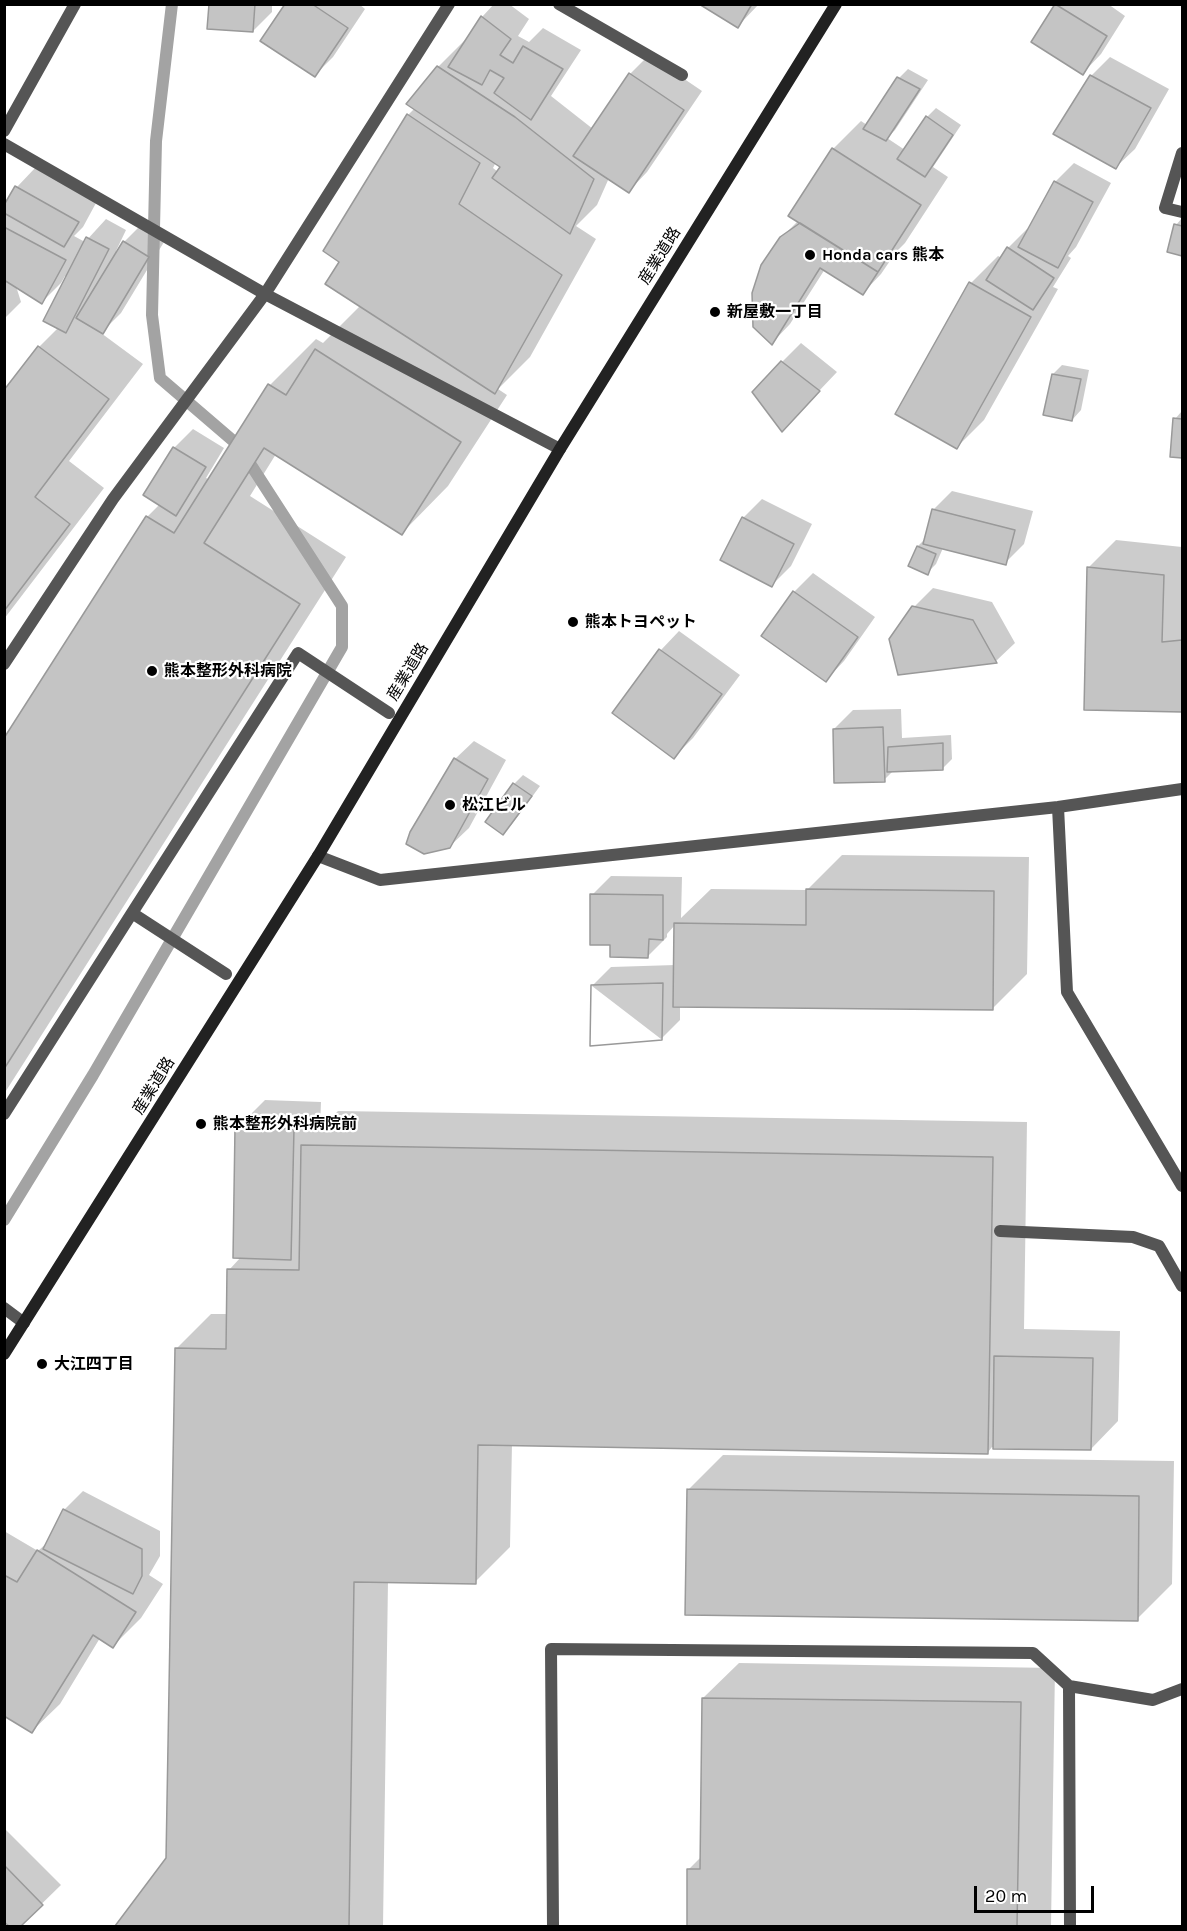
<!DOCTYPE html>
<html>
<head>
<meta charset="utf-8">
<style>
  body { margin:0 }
  #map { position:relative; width:1187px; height:1931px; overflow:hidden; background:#fff; font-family:Karla,sans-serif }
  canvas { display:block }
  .frame { position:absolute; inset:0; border:6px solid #000; pointer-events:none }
  .scale { position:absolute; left:974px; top:1886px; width:120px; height:27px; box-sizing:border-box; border:3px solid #000; border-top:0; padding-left:8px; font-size:18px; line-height:21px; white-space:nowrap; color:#000; -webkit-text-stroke:4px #fff; paint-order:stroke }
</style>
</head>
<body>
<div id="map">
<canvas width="1187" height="1931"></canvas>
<div class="frame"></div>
<div class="scale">20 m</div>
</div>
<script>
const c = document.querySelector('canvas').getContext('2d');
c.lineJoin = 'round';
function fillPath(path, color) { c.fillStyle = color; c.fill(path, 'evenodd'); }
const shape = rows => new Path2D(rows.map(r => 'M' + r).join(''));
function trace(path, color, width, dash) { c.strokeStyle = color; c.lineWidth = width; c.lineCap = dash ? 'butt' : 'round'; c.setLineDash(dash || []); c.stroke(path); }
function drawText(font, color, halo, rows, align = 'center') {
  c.font = font + ' Karla,"Noto Sans JP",sans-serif'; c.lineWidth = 4.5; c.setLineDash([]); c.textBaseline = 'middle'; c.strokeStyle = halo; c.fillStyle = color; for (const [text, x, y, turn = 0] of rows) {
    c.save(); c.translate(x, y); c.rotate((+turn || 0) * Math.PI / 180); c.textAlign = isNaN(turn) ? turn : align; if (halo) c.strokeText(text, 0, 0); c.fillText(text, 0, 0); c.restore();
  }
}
fillPath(shape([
  [210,4,272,4,272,12,253,31],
  [286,4,359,4,365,9,333,57,315,75],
  [494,4,509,4,529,19,518,36,529,42,543,28,581,50,551,96,593,129,630,74,649,55,702,91,647,172,629,191,609,178,597,205,576,226,596,239,530,357,498,389,507,395,448,486,402,533,276,454,250,496,346,557,4,1094,4,741,147,517,160,504,174,448,193,429,224,448,206,478,210,480,270,385,316,339,323,343,360,306,341,262,408,115,415,108,438,67,466,39,482,17],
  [496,162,502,166,498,172,493,168],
  [702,4,759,4,738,26],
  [1057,4,1108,4,1125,16,1101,54,1083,73,1033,42],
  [1110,57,1169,89,1135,149,1116,167,1091,76],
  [908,69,928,80,895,130,887,138,905,150,927,117,936,108,961,125,933,167,948,177,905,243,896,252,881,274,863,293,825,269,790,324,772,343,781,238,799,220,833,149,861,121,867,125,899,78],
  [1074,163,1111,183,1076,247,1068,256,1071,258,1053,287,1058,289,984,420,957,447,971,283,998,256,1002,258,1008,248,1027,229,1029,230,1055,182],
  [35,168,96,203,83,227,74,236,85,242,106,219,126,230,116,251,118,252,124,242,143,223,167,237,121,313,101,333,143,364,69,461,104,488,4,619,4,393,39,347,59,327,67,278,65,276,61,283,42,302,16,286,21,302,4,319,4,204,17,187],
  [1182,218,1182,254,1169,251,1176,225],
  [801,343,837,372,800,411,782,362],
  [1062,365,1089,370,1081,410,1072,420,1053,374],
  [1182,411,1182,456,1172,456,1175,419],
  [952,491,1033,511,1024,544,1005,563,943,548,936,564,927,573,910,565,918,546,926,538,933,510],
  [762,499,812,524,791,566,772,585,743,518],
  [1116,540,1182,547,1182,711,1085,709,1089,567],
  [813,573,875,617,844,661,826,680,794,592],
  [933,588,992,602,1015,643,996,661,900,673,914,607],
  [679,631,740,675,693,738,674,757,614,713,661,650],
  [901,709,902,738,951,735,952,759,943,768,893,771,884,780,834,729,853,710],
  [474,741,506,760,469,828,449,847,455,759],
  [523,775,540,786,512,824,503,833,514,784],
  [842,855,1029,857,1027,974,992,1009,680,1006,680,1020,661,1039,592,986,611,967,675,965,675,925,667,934,667,937,648,956,611,943,592,895,611,876,682,877,681,918,711,889,807,890],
  [265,1100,321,1102,320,1128,338,1111,1027,1122,1024,1329,1120,1331,1118,1421,1091,1449,992,1447,988,1452,512,1444,510,1547,475,1582,388,1581,383,1926,116,1926,168,1859,176,1349,211,1314,228,1314,229,1270,241,1257,237,1128],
  [723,1455,1174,1461,1172,1584,1137,1619,688,1490],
  [83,1491,160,1531,160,1556,149,1575,163,1584,141,1618,113,1646,100,1638,60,1704,32,1731,4,1714,4,1531,38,1551,50,1540,64,1510],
  [739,1663,1055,1668,1051,1926,688,1926,689,1869,701,1857,703,1698],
  [4,1828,61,1885,19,1926,11,1926,4,1920]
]), '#0003');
trace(shape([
  [4,1220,93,1075,342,647,342,606,238,445,160,378,152,315,156,141,172,4]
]), '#a3a3a3', 12);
const building = shape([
  [209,4,255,4,253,32,207,29,209,4],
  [285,4,312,4,348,28,315,77,260,41,285,4],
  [699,4,752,4,738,28,699,4],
  [1055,4,1107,36,1083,75,1031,42,1055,4],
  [481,16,511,39,500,55,513,63,523,46,563,69,531,120,494,93,504,78,490,70,482,85,448,67,481,16],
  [437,66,515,117,594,179,570,234,492,178,500,167,406,104,437,66],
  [629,73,684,110,629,193,573,156,629,73],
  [1090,75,1151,108,1116,169,1053,134,1090,75],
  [897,77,920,89,886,141,863,129,897,77],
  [407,114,480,163,459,204,562,275,495,394,325,284,339,262,323,251,407,114],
  [926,116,953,135,925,177,897,159,926,116],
  [832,148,921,205,878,272,788,216,832,148],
  [1054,181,1093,202,1058,268,1018,247,1054,181],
  [15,186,79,222,64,247,4,213,4,205,15,186],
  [800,223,878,272,863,295,820,268,772,345,753,327,752,293,761,265,780,237,800,223],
  [1174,224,1182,226,1182,256,1167,252,1174,224],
  [4,227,66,260,42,304,4,280,4,227],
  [86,237,109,249,66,333,43,321,86,237],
  [123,241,149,257,103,334,76,318,123,241],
  [1007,247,1054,278,1033,310,986,280,1007,247],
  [969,282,1031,317,957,449,895,414,969,282],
  [38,346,109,399,35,497,70,524,4,611,4,390,38,346],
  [315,349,461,442,402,535,264,448,204,543,300,604,4,1069,4,738,146,516,174,533,268,384,286,395,315,349],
  [781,361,820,391,782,432,752,392,781,361],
  [1052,374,1081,379,1072,421,1043,415,1052,374],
  [1173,418,1182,419,1182,458,1170,457,1173,418],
  [173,447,206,467,176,516,143,495,173,447],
  [932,509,1015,530,1006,565,923,544,932,509],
  [742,517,794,544,772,587,720,560,742,517],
  [917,546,936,554,928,575,908,566,917,546],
  [1087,567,1164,575,1162,642,1182,640,1182,712,1084,710,1087,567],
  [793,591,858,637,826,682,761,636,793,591],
  [912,606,973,620,997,663,898,675,889,639,912,606],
  [659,649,722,694,674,759,612,713,659,649],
  [883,727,885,782,834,783,833,729,883,727],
  [943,743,943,770,887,772,888,747,943,743],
  [454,758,488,779,450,848,424,854,406,844,410,832,454,758],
  [513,783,532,796,503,835,485,822,513,783],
  [806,889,994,891,993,1010,673,1007,674,923,806,925,806,889],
  [590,894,663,895,663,940,649,939,648,958,610,957,610,945,590,945,590,894],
  [663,983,662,1040,590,1046,591,985,663,983],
  [663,983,662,1040,590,1046,591,985,663,983],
  [235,1127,294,1129,291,1260,233,1258,235,1127],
  [301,1145,993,1157,988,1454,478,1445,476,1584,354,1582,349,1926,115,1926,166,1858,175,1348,226,1349,227,1269,299,1270,301,1145],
  [994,1356,1093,1358,1091,1450,993,1449,994,1356],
  [687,1489,1139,1496,1138,1621,685,1615,687,1489],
  [63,1509,142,1549,142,1576,133,1594,43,1549,63,1509],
  [37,1550,136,1612,113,1648,93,1635,32,1733,4,1716,4,1575,17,1582,37,1550],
  [702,1698,1021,1702,1017,1926,687,1926,687,1869,700,1869,702,1698],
  [4,1865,43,1905,21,1926,9,1926,4,1922,4,1865]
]);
fillPath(building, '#c4c4c4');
trace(building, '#999', 1.5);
trace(shape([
  [559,4,682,75],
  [1182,153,1165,208,1182,212],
  [132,913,298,653,389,713],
  [4,1114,132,913,226,974],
  [1000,1231,1133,1237,1159,1246,1182,1286],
  [1069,1686,1153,1700,1182,1689],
  [553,1926,551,1649,1033,1653,1069,1686,1070,1926]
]), '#555', 12);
trace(shape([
  [4,131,75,4],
  [4,144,265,294,560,449],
  [4,664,113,499,265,294,449,4],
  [1058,807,1067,992,1182,1186],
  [318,856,380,880,1058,807,1182,789],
  [4,1308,24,1323]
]), '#555', 12);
trace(shape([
  [4,1354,318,856,560,449,836,4]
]), '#222', 12);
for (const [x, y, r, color] of [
  [810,255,6,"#000"],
  [715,312,6,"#000"],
  [573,622,6,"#000"],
  [152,671,6,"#000"],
  [450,805,6,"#000"],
  [201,1124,6,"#000"],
  [42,1364,6,"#000"]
]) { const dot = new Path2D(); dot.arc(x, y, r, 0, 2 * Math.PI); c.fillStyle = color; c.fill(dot); trace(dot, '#fff', 2); }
drawText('bold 16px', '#000', '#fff', [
  ["Honda cars 熊本",822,255],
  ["新屋敷一丁目",727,312],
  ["熊本トヨペット",585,622],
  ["熊本整形外科病院",164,671],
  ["松江ビル",462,805],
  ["熊本整形外科病院前",213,1124],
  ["大江四丁目",54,1364]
], 'left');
drawText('16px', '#000', '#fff', [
  ["産業道路",660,256,-58],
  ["産業道路",408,672,-59],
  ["産業道路",154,1086,-58]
]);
</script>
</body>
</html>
